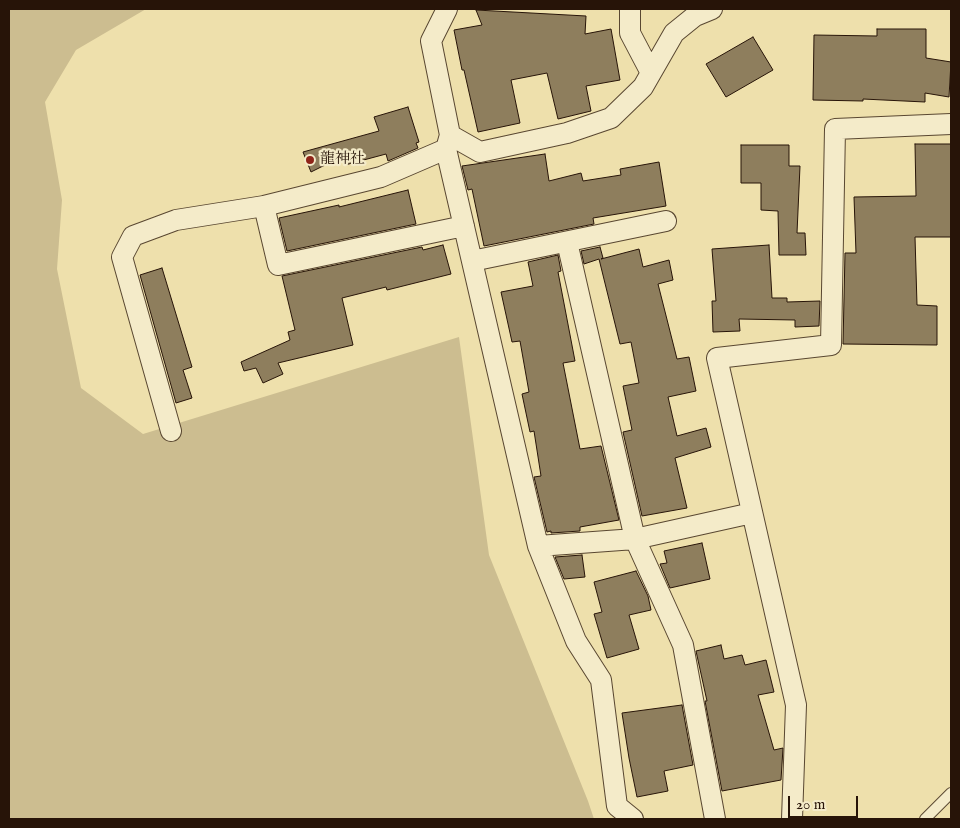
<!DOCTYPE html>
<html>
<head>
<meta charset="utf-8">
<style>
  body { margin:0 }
  #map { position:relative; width:960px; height:828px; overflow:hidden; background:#eee0ac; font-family:"IM FELL English",serif }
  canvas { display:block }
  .frame { position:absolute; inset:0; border:10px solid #271408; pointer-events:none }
  .scale { position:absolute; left:788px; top:796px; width:70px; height:22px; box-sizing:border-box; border:2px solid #271408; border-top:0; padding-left:6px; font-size:15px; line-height:18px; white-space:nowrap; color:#271408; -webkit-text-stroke:4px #f4ebc9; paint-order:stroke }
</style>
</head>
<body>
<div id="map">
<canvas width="960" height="828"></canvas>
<div class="frame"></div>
<div class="scale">20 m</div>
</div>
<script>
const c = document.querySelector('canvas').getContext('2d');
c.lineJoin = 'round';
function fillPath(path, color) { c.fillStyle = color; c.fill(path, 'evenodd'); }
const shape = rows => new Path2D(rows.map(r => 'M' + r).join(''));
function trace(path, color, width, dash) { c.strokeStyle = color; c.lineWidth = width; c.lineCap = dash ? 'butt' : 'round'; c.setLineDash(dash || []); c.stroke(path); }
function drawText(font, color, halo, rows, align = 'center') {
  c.font = font + ' "IM FELL English","Noto Serif JP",serif'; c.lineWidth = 4.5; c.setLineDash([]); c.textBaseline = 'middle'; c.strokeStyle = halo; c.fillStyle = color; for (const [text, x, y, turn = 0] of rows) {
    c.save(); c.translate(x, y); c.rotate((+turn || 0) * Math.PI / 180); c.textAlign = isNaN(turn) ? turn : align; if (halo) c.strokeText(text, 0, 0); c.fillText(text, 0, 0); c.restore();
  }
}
fillPath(shape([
  [9,9,146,9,76,50,45,102,62,200,57,269,81,388,143,434,459,337,489,555,588,801,594,819,9,819]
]), '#ccbd90');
const building = shape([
  [476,10,586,16,585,34,611,29,620,80,586,86,591,111,558,119,547,73,511,80,520,123,478,132,464,70,462,70,454,30,482,25,476,10],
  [877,29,926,29,926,58,951,62,949,97,925,93,925,102,863,99,863,101,813,100,814,35,877,36,877,29],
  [753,37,773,70,726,97,706,64,753,37],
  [408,107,419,142,416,143,418,148,388,161,386,154,345,165,343,156,311,172,303,152,379,131,374,117,408,107],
  [915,144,951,144,951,237,915,237,917,305,937,306,937,345,843,344,845,253,856,253,854,197,916,196,915,144],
  [741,145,789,145,789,166,800,166,797,233,805,233,806,255,779,255,778,211,761,210,761,183,741,183,741,145],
  [545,154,549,181,581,173,583,181,621,175,620,169,659,162,666,206,593,218,594,224,484,246,472,189,468,190,462,166,545,154],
  [408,190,416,224,287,251,279,218,339,205,339,207,408,190],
  [443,245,451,274,387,290,386,287,342,298,353,345,278,363,283,374,263,383,256,368,244,371,241,362,290,340,288,332,295,330,282,276,422,247,423,250,443,245],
  [769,245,772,298,787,298,787,302,820,301,819,326,795,327,795,320,739,319,740,331,713,332,712,301,716,301,712,249,769,245],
  [600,247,603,258,601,259,639,249,643,267,669,260,673,280,658,284,677,359,689,357,696,391,668,397,677,436,706,428,711,447,675,458,687,508,642,516,623,432,632,430,623,386,639,383,631,342,620,344,599,259,584,264,581,251,600,247],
  [558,255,561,271,558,272,575,361,563,363,580,449,601,446,619,520,580,527,580,531,551,533,551,531,547,532,534,477,541,476,534,431,530,432,522,394,529,392,520,341,512,342,501,292,533,286,528,262,558,255],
  [162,268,192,367,183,370,192,398,176,403,140,275,162,268],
  [702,543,710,579,670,588,660,564,667,563,664,551,702,543],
  [582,555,585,577,564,579,555,557,582,555],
  [636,571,648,596,651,610,629,615,639,649,607,658,594,614,602,612,594,582,636,571],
  [721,645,724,659,742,655,745,665,766,660,774,692,758,695,774,750,783,748,781,780,722,791,705,701,707,701,696,651,721,645],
  [682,705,693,765,664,771,668,791,637,797,629,758,622,713,682,705]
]);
fillPath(building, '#8e7e5d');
trace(building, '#271408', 1);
const lane = shape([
  [925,819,951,793]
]);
const street = shape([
  [447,9,431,41,450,135,480,152,567,133,611,118,643,87,674,33,695,16,712,9],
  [630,9,630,33,651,73],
  [450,135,446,149,538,546,576,641,601,680,617,806,633,819],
  [264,206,278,265,464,226],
  [567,242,635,539,683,645,715,819],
  [472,261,666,221],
  [171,431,122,257,133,236,176,220,264,206,381,177,446,149],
  [538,546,635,539,752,513],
  [792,819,796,705,717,358,831,345,835,129,951,124]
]);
trace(lane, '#594731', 12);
trace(street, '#594731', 22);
trace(lane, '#f4ebc9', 10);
trace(street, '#f4ebc9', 20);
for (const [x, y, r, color] of [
  [310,160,5,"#8f2418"]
]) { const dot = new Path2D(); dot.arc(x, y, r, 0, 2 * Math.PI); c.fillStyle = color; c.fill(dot); trace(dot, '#f4ebc9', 2); }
drawText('15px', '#271408', '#f4ebc9', [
  ["龍神社",320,160]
], 'left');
</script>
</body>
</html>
